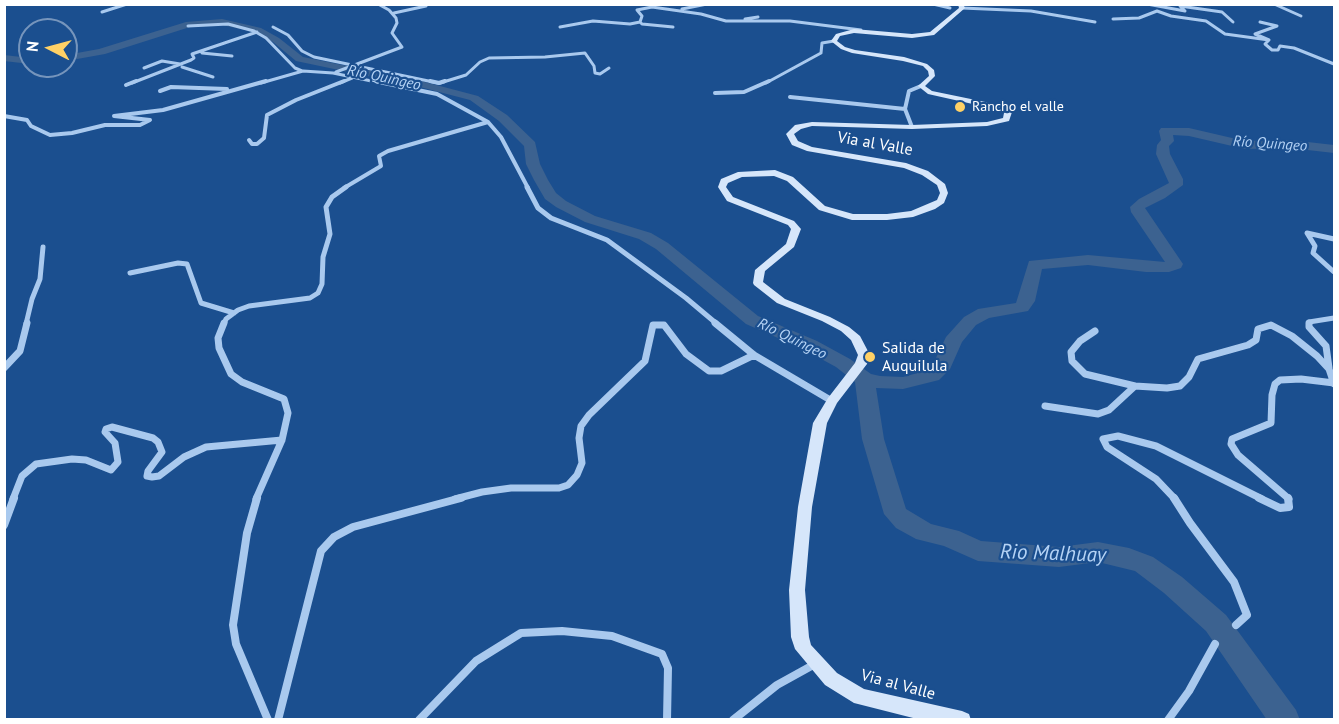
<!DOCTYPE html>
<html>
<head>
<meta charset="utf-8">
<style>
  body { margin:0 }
  #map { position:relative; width:1339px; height:724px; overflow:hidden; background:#1b4f8f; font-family:"PT Sans",sans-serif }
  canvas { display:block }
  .frame { position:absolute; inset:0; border:6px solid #fff; pointer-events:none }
  .north { position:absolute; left:18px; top:18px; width:60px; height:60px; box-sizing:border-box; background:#1b4f8f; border:2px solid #7695bc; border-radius:50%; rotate:276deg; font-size:16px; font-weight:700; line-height:24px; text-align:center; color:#fff }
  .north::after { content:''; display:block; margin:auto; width:21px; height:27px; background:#ffd166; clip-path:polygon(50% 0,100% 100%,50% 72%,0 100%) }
</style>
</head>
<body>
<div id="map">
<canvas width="1339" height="724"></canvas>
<div class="frame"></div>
<div class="north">N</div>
</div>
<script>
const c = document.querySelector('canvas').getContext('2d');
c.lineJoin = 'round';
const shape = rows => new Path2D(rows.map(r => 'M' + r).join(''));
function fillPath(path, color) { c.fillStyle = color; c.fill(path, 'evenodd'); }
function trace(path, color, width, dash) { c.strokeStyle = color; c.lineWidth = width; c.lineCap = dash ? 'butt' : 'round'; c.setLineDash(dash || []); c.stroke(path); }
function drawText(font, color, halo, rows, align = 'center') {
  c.font = font + ' "PT Sans",sans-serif'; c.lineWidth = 4.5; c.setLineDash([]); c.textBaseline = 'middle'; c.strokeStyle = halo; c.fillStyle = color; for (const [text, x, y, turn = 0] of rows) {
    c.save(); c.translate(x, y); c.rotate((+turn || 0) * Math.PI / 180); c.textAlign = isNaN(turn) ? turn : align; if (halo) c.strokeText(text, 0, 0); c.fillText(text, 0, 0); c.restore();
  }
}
fillPath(shape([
  [222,19,261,28,279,38,303,57,421,81,478,96,507,115,535,142,540,164,548,180,556,193,566,201,595,216,651,233,668,243,758,316,817,341,850,359,871,374,880,376,903,377,925,371,934,362,946,337,964,317,978,309,1016,303,1029,261,1088,255,1165,262,1131,212,1130,207,1139,199,1169,183,1156,154,1157,145,1161,140,1159,131,1161,128,1189,128,1245,141,1290,140,1334,145,1334,153,1290,148,1245,149,1189,136,1173,135,1174,141,1169,146,1170,154,1183,179,1183,185,1165,198,1145,208,1183,264,1181,268,1169,272,1146,272,1088,265,1042,269,1035,301,1028,311,989,318,976,325,962,342,950,369,939,380,903,389,876,388,884,439,906,509,931,524,959,531,981,541,1059,547,1098,542,1129,548,1153,557,1182,577,1226,615,1296,710,1300,720,1267,720,1206,631,1164,593,1135,571,1098,562,1059,567,978,561,944,546,916,539,896,528,884,514,862,439,855,382,836,367,803,349,746,324,656,249,639,239,585,222,556,207,545,199,534,180,526,164,524,146,499,121,470,100,420,87,296,61,273,42,255,32,222,25,190,27,105,54,66,61,66,55,99,49,186,22,222,19],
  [4,55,30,58,30,64,4,61,4,55]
]), '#3c6290');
trace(shape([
  [933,4,950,8],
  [1147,4,1185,11,1180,6,1222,12,1233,22],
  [1274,4,1301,16],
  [962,8,1031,11,1095,22],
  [682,9,707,4],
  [102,12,127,4],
  [394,13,426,6,425,4],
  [1113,19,1139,18,1157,11,1171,16,1206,21,1225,34,1269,40],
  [747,21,745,19,758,17],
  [1260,22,1277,26,1255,34,1269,40,1265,44,1272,50,1278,50,1280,46,1294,48,1334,64],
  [188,26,228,24,254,31,266,38,295,68,302,71],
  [273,27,288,35,302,51,314,57,438,83],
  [560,27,593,21,630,24,640,22],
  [673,27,642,24,640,22,642,16,637,10,652,7,701,14,726,21,790,21,861,30],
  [202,53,232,56],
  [182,67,213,77],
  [144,68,162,61,180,64],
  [336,72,402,47,392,33,397,23,396,18,389,10,378,4],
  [132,83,191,60,194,58,192,54,257,32],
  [261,83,303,71,333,73,381,83],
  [340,83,352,78],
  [440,83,466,75,480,62,489,58,545,57,585,53,594,66,595,73,600,74,609,68],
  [766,83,821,53,822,43,834,41]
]), '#a9c9ee', 3);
trace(shape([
  [374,81,437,94,488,122,501,137,528,188],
  [430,81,439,83,445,81],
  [126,85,136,81],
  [160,91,171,87,227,89],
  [715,93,744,92,769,81],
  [790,97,905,109,909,91,921,86],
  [905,109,912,127],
  [4,116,27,120,31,126,50,135,72,133,105,125,140,125,150,120,114,116,163,110,266,81],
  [249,140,252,144,257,144,264,138,267,115,296,100,344,81],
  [344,188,381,166,379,156,388,151,488,122]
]), '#a9c9ee', 4);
trace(shape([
  [527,187,538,208,551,218,607,240,686,298,717,324],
  [1334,239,1307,233,1315,246,1313,253,1334,272],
  [130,273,178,263,187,264,201,303,234,313],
  [26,324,32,299,40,279,43,247],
  [224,324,226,319,238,310,249,306,310,298,318,293,322,284,323,257,330,234,326,207,332,197,346,187],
  [1309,324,1309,322,1334,318]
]), '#a9c9ee', 5);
trace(shape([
  [224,323,218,338,219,348,231,374,242,382,284,399,288,413,282,440,256,499],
  [715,323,754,355,832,401],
  [1309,323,1309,327,1326,346,1329,368],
  [1095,331,1080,341,1071,352,1072,361,1085,374,1135,386],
  [4,368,20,351,27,323],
  [1045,406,1098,414,1109,410,1135,386,1167,388,1180,386,1189,377,1198,359,1248,345,1256,340,1258,329,1271,325,1292,336,1317,356,1329,369,1334,384],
  [13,499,22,476,36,464,72,459,86,460,111,470,118,462,115,443,105,432,106,429,112,427,153,438,158,442,162,452,148,471,147,476,152,477,159,476,184,457,206,447,282,440],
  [455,499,482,492,511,488,559,488,568,485,577,475,582,463,579,438,581,426,589,415,645,361,653,325,664,325,686,354,709,371,721,371,754,355],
  [1175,499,1156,479,1107,447,1103,439,1118,436,1156,446,1262,499],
  [1289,499,1238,455,1231,444,1232,439,1271,423,1272,395,1275,384,1280,380,1301,379,1334,383]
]), '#a9c9ee', 7);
trace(shape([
  [257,498,247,533,233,625,236,644,268,720],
  [1174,498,1190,523,1234,582,1247,615,1236,625],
  [1259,498,1280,508,1289,507,1288,498],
  [4,525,14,498],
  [278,720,321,551,334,537,353,527,461,498],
  [419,720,476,661,521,633,562,631,612,636,662,654,668,668,667,720],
  [733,720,777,685,815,664],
  [1168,720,1189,691,1215,644]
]), '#a9c9ee', 8);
fillPath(shape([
  [958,4,963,4,965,8,934,35,912,38,854,33,840,36,837,41,845,47,855,50,904,57,927,64,934,70,935,76,925,86,932,91,1000,105,1012,112,1009,121,987,126,912,129,812,126,801,129,794,134,798,141,812,147,906,163,928,171,945,184,948,193,944,203,935,209,913,217,887,220,852,220,819,210,787,181,774,176,742,177,728,183,726,187,733,197,794,221,801,229,794,247,765,271,763,282,785,299,830,317,849,327,860,336,870,355,867,364,837,403,827,423,812,507,805,590,809,637,811,645,837,673,864,689,962,711,969,714,971,720,921,720,854,703,825,685,795,649,791,637,789,590,798,507,813,423,828,398,855,363,858,355,851,340,841,331,822,321,777,303,754,285,753,283,755,270,786,244,791,229,788,225,727,201,718,187,721,179,738,172,775,170,793,177,825,206,853,214,887,214,911,211,937,200,940,193,937,185,922,175,904,168,807,151,792,145,786,134,795,125,812,122,912,125,987,122,1003,118,1004,113,995,109,928,94,918,86,929,76,928,71,923,66,903,61,852,53,841,49,831,41,836,34,854,29,912,34,930,32,959,8,958,4]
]), '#d6e6fa');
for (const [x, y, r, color] of [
  [960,107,6,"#ffd166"],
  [870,357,6,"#ffd166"]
]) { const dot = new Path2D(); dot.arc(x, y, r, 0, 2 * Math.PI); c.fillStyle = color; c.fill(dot); trace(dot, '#1b4f8f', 2); }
drawText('14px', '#fff', '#1b4f8f', [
  ["Rancho el valle",972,107]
], 'left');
drawText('italic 15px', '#b5d3f5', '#1b4f8f', [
  ["Río Quingeo",384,78,12],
  ["Río Quingeo",1270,144,4],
  ["Río Quingeo",792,339,26]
]);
drawText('16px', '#fff', '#1b4f8f', [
  ["Via al Valle",875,144,10],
  ["Via al Valle",898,685,15]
]);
drawText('16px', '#fff', '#1b4f8f', [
  ["Salida de",882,348],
  ["Auquilula",882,366]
], 'left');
drawText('italic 21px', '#b5d3f5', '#1b4f8f', [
  ["Rio Malhuay",1053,554,2]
]);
</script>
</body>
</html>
